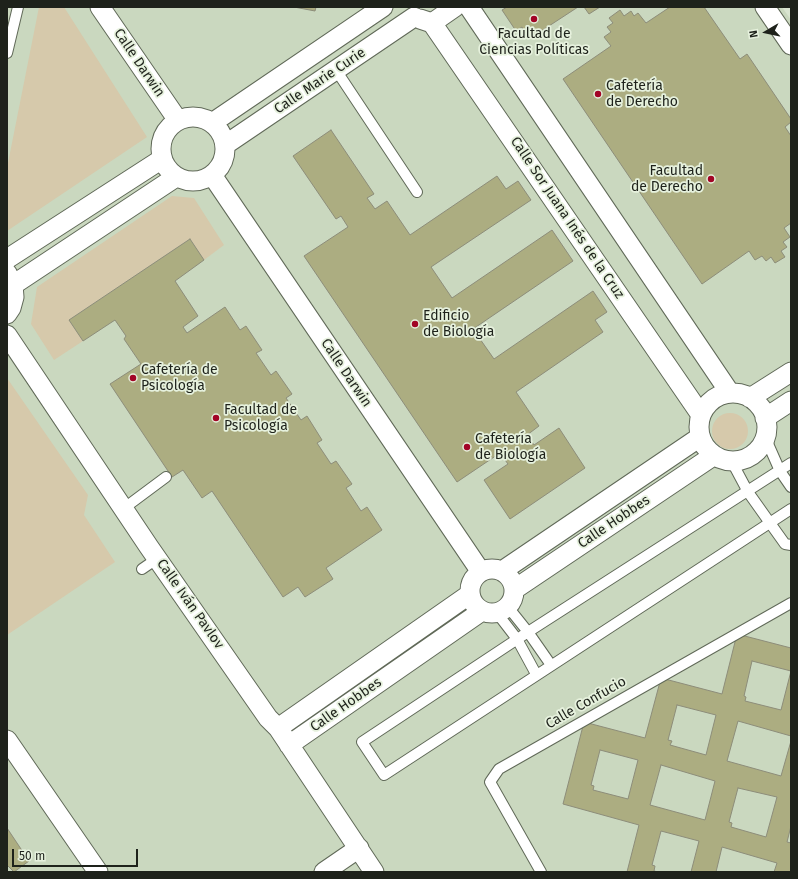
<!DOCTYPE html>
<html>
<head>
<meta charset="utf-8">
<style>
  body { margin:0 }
  #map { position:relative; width:798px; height:879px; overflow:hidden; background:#d9e4d0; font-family:"Fira Sans",sans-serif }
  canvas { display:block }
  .frame { position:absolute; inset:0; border:8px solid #1e221b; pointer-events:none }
  .north { position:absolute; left:746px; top:12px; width:40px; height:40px; -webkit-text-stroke:3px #e6f1dd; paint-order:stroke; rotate:261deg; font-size:11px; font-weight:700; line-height:16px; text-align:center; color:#1e221b }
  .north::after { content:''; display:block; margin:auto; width:14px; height:18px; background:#1e221b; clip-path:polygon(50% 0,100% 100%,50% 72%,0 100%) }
  .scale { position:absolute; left:12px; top:849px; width:126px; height:18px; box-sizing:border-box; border:2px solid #1e221b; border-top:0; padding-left:5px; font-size:12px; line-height:14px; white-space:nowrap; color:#1e221b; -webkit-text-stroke:3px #e6f1dd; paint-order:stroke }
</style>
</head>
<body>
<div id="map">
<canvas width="798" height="879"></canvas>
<div class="frame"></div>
<div class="north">N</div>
<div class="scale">50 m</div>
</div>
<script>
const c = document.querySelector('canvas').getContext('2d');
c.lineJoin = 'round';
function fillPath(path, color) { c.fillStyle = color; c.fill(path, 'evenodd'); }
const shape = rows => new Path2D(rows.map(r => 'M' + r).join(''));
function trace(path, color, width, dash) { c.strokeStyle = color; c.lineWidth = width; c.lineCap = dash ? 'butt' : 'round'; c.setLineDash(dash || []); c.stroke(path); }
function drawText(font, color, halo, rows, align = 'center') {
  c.font = font + ' "Fira Sans",sans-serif'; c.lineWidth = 3.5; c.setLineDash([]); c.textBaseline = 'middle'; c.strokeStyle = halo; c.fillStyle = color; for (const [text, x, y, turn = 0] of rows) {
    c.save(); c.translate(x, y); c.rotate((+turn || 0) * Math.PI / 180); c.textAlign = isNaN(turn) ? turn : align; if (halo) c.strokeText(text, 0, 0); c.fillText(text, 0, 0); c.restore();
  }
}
fillPath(shape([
  [7,7,782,7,791,20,791,872,7,872]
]), '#cad8bf');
fillPath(shape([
  [39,7,64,7,147,137,7,231,7,168],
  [172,196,194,198,224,245,204,260,190,239,69,320,83,341,54,360,31,324,37,287],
  [7,378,88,495,84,515,115,562,7,635],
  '712 431a18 18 0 1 1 36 0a18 18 0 1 1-36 0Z'
]), '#d6c9ab');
const building = shape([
  [294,7,316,7,315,11,294,7],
  [507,7,578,7,529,39,522,27,516,31,502,10,507,7],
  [584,7,600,7,589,14,584,7],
  [670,7,704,7,740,59,747,54,791,119,791,122,785,127,791,136,791,223,784,228,790,237,783,242,787,247,781,251,785,257,775,263,771,257,766,261,762,256,755,260,749,251,702,284,563,79,611,46,604,37,611,32,607,27,613,23,609,18,620,10,624,16,631,11,634,16,638,13,646,23,670,7],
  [331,130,374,194,367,198,375,209,387,201,410,235,497,176,506,189,518,181,531,200,431,267,452,298,552,230,573,261,473,329,494,359,593,291,607,312,595,320,603,332,516,392,539,426,527,435,534,445,559,428,585,468,510,519,484,480,508,464,500,453,457,482,304,256,348,227,341,216,336,219,293,156,331,130],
  [190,239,204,260,175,281,198,316,183,327,187,333,225,307,240,330,246,326,262,350,256,353,271,375,276,371,292,394,286,398,301,420,307,416,322,440,317,443,331,464,336,461,352,484,346,488,361,511,367,507,382,530,326,568,333,579,305,597,298,587,283,597,212,491,202,498,183,470,172,477,110,384,141,364,124,339,126,336,115,320,83,341,69,320,190,239],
  [737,634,791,648,791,736,738,721,727,761,781,776,791,741,791,826,787,842,791,843,791,872,774,872,777,863,722,847,716,872,691,872,699,841,661,831,652,865,655,866,654,871,658,872,627,872,639,825,563,804,584,722,645,738,661,678,722,694,737,634],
  [752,661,791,671,781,710,745,701,746,697,744,696,752,661],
  [677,705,716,715,706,755,670,745,672,741,668,740,677,705],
  [600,750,638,760,628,799,593,790,594,786,591,785,600,750],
  [661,765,715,781,705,820,650,805,661,765],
  [738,788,777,797,766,837,731,827,732,823,729,822,738,788],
  [7,828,29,861,14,872,7,865,7,828]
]);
fillPath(building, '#acad81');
trace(building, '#8d8d7a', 1);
const lane = shape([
  [7,53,18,7],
  [336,70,417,192],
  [765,437,780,471,791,487],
  [732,462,748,492,770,523,785,544,791,545],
  [791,463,528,632,362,742,384,775,791,509],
  [123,509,166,477],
  [142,569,158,558],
  [508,607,528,632,551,665],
  [497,613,517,639,536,674],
  [541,872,490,782,499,769,791,603]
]);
const street = shape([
  [100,7,177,119],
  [469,7,730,393],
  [765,7,791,45],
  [420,19,432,23,455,7],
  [432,23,701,415],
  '161 149a32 32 0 1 1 64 0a32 32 0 1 1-64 0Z',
  [212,123,383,7],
  [225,145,414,17],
  [212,175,481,572],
  [7,259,162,159],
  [7,273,13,285,14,297,11,308,7,314],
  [13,285,176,177],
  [7,335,149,547,268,718,278,728,374,872],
  '699 427a34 34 0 1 1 68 0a34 34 0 1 1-68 0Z',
  [750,398,791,372],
  [765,418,791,401],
  '470 591a22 22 0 1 1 44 0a22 22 0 1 1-44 0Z',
  [502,571,700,437],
  [515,589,713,456],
  [278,728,470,594],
  [7,740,98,872],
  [289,745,482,611],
  [324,872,359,848]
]);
trace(lane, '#606958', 12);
trace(street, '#606958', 21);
trace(lane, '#fff', 10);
trace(street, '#fff', 19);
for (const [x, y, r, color] of [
  [534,19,4,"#a20425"],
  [598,94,4,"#a20425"],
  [711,179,4,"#a20425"],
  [415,324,4,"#a20425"],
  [133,378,4,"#a20425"],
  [216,418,4,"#a20425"],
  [467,447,4,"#a20425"]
]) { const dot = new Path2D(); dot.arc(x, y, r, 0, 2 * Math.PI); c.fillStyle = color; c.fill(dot); trace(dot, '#e6f1dd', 1.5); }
drawText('14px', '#1e221b', '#e6f1dd', [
  ["Facultad de",534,34,"center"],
  ["Ciencias Políticas",534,50,"center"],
  ["Cafetería",606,86],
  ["de Derecho",606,102],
  ["Facultad",703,171,"right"],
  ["de Derecho",703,187,"right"],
  ["Edificio",423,316],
  ["de Biología",423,332],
  ["Cafetería de",141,370],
  ["Psicología",141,386],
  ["Facultad de",224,410],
  ["Psicología",224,426],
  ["Cafetería",475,439],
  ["de Biología",475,455]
], 'left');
drawText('14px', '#1e221b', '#e6f1dd', [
  ["Calle Darwin",139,63,56],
  ["Calle Marie Curie",320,81,-34],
  ["Calle Sor Juana Inés de la Cruz",567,218,56],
  ["Calle Darwin",346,373,56],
  ["Calle Hobbes",614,522,-34],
  ["Calle Iván Pavlov",190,604,55],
  ["Calle Confucio",586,703,-30],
  ["Calle Hobbes",346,705,-35]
]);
</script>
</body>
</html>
